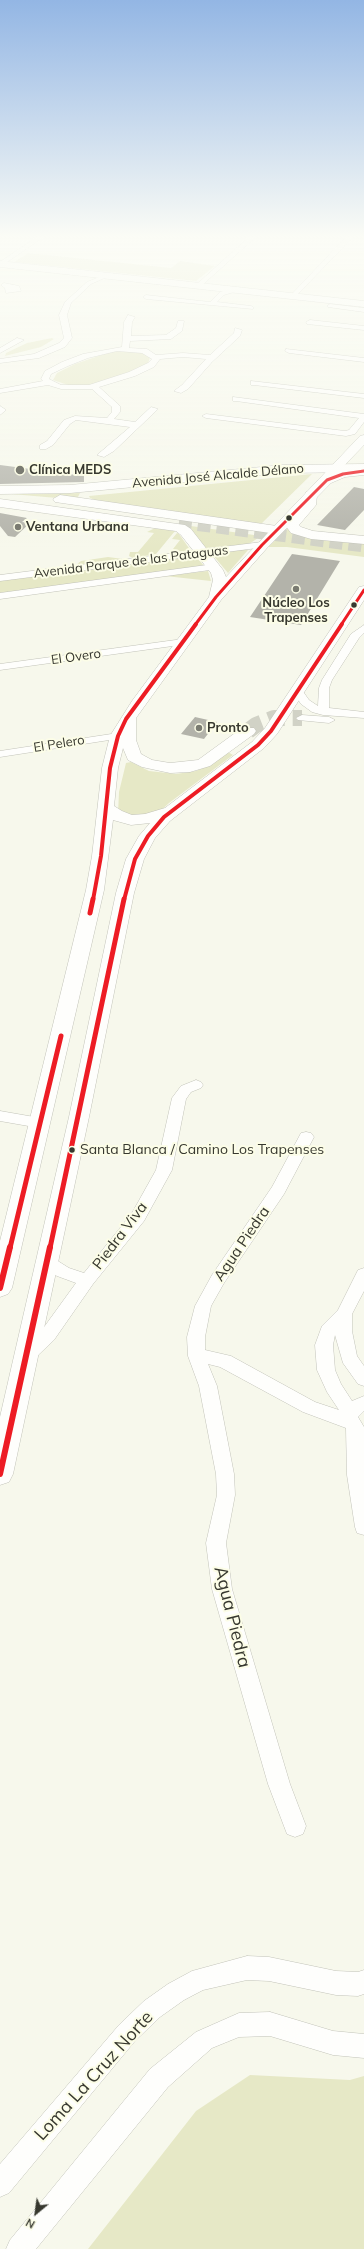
<!DOCTYPE html>
<html>
<head>
<meta charset="utf-8">
<style>
  body { margin:0 }
  #map { position:relative; width:364px; height:2249px; overflow:hidden; background:#f7f8ec; font-family:Mulish,sans-serif }
  canvas { display:block }
  .north { position:absolute; left:16px; top:2193px; width:40px; height:40px; -webkit-text-stroke:3px #fcfde7; paint-order:stroke; rotate:209deg; font-size:11px; font-weight:700; line-height:16px; text-align:center; color:#37382f }
  .north::after { content:''; display:block; margin:auto; width:14px; height:18px; background:#37382f; clip-path:polygon(50% 0,100% 100%,50% 72%,0 100%) }
</style>
</head>
<body>
<div id="map">
<canvas width="364" height="2249"></canvas>
<div class="north">N</div>
</div>
<script>
const c = document.querySelector('canvas').getContext('2d');
c.lineJoin = 'round';
function fillPath(path, color) { c.fillStyle = color; c.fill(path, 'evenodd'); }
const shape = rows => new Path2D(rows.map(r => 'M' + r).join(''));
function trace(path, color, width, dash) { c.strokeStyle = color; c.lineWidth = width; c.lineCap = dash ? 'butt' : 'round'; c.setLineDash(dash || []); c.stroke(path); }
function drawText(font, color, halo, rows, align = 'center') {
  c.font = font + ' Mulish,sans-serif'; c.lineWidth = 4; c.setLineDash([]); c.textBaseline = 'middle'; c.strokeStyle = halo; c.fillStyle = color; for (const [text, x, y, turn = 0] of rows) {
    c.save(); c.translate(x, y); c.rotate((+turn || 0) * Math.PI / 180); c.textAlign = isNaN(turn) ? turn : align; if (halo) c.strokeText(text, 0, 0); c.fillText(text, 0, 0); c.restore();
  }
}
fillPath(shape([
  [28,253,171,268,180,261,215,266,196,281,14,262],
  [52,338,54,339,41,347,5,356,6,353,27,343],
  [129,350,144,353,150,358,148,363,127,374,93,385,71,386,53,380,57,373,75,364,110,352],
  [312,474,261,524,97,501,90,498,89,496],
  [0,493,37,494,80,493,78,497,80,500],
  [184,525,261,536,249,544,206,548],
  [155,528,175,531,156,554,133,558,129,556,130,552,138,552,154,533,147,532],
  [288,528,364,542,364,557,287,547,268,547],
  [177,533,179,534,191,551,181,552,173,549,180,540,172,539],
  [244,549,248,550,228,573,212,554],
  [196,556,204,566,0,593,0,581],
  [108,557,123,559,76,565,81,561],
  [208,571,211,581,165,576],
  [228,752,233,755,169,803,153,818,118,814,119,792,126,763,131,762,149,771,176,774,196,771,212,764],
  [250,2075,350,2080,364,2076,364,2249,88,2249,196,2111]
]), '#e6e8c6');
fillPath(shape([
  [0,465,84,476,84,482,0,484],
  [354,487,364,489,364,510,345,530,317,525],
  [0,513,27,518,22,522,30,523,15,537,8,536,0,526],
  [292,554,340,561,301,625,250,617],
  [195,717,217,722,204,739,181,734]
]), '#b3b3aa');
trace(shape([
  [248,731,256,725,274,718,302,718]
]), '#d1d2c6', 16, [16, 8]);
trace(shape([
  [179,522,364,546]
]), '#d1d2c6', 13, [13, 6]);
const street = shape([
  [38,236,45,236,0,267,0,262,38,236],
  [250,236,257,236,200,287,196,287,196,285,250,236],
  [347,236,354,236,295,297,291,297,291,295,347,236],
  [104,275,109,276,91,284,71,303,67,315,72,338,65,347,39,358,0,363,0,359,34,354,59,343,64,338,59,315,65,302,87,282,104,275],
  [4,283,19,286,21,291,6,293,5,288,1,285,4,283],
  [235,288,238,290,237,291,224,295,217,302,251,306,253,307,253,309,146,299,143,297,146,295,210,302,220,292,235,288],
  [330,304,364,308,364,312,328,307,327,306,330,304],
  [128,315,135,317,132,322,131,336,166,335,176,328,178,321,184,321,182,331,171,339,130,341,129,348,147,349,156,355,183,353,210,355,234,333,235,328,242,330,240,336,212,362,188,389,181,393,174,391,182,385,206,359,183,357,160,359,154,367,135,376,99,387,120,406,120,412,114,419,135,422,151,407,158,409,114,451,104,457,97,455,130,427,76,420,70,424,53,445,46,449,40,449,40,445,47,441,64,420,75,416,107,418,112,412,112,407,92,389,61,389,48,385,0,393,0,389,43,381,41,379,45,371,62,362,83,354,122,347,124,322,128,315],
  [117,351,142,353,152,359,148,363,129,372,89,385,61,385,49,379,51,374,68,366,88,358,117,351],
  [310,320,364,326,364,330,307,324,306,322,310,320],
  [17,338,24,340,0,353,0,348,17,338],
  [286,349,364,358,364,362,289,353,285,351,286,349],
  [251,381,364,394,364,398,254,385,251,385,251,381],
  [233,397,364,414,364,422,355,434,346,436,206,418,202,416,206,414,345,431,349,430,359,418,236,401,233,401,233,397],
  [0,406,6,410,0,415,0,406],
  [262,542,265,543,265,547,0,581,0,575,262,542],
  [214,564,217,565,217,569,0,599,0,593,214,564],
  [364,625,364,633,359,638,332,680,329,688,329,708,364,712,364,718,323,715,312,712,301,704,293,692,294,690,302,690,309,700,318,706,319,688,322,680,351,634,364,625],
  [183,639,187,640,187,644,0,670,0,664,183,639],
  [302,715,329,717,335,720,329,723,298,720,296,718,302,715],
  [118,733,122,734,124,736,122,738,0,757,0,751,118,733],
  [196,1080,201,1082,203,1085,201,1088,191,1092,186,1099,172,1170,144,1221,93,1284,54,1340,33,1360,27,1362,21,1360,18,1355,21,1350,42,1330,76,1283,57,1276,41,1266,39,1262,41,1258,47,1256,53,1258,69,1268,84,1273,132,1213,156,1170,172,1098,181,1086,196,1080],
  [0,1111,40,1118,45,1119,47,1123,45,1127,40,1128,0,1121,0,1111],
  [306,1132,311,1133,314,1137,284,1194,224,1283,211,1306,205,1337,205,1350,231,1356,315,1402,339,1410,327,1392,317,1370,315,1345,322,1326,338,1310,358,1270,364,1268,364,1291,352,1314,352,1331,357,1356,364,1366,364,1386,358,1384,343,1363,335,1335,333,1345,335,1370,341,1384,352,1401,364,1396,364,1411,358,1417,364,1427,364,1535,357,1533,355,1527,347,1475,346,1428,303,1412,220,1367,208,1364,217,1386,234,1474,235,1495,226,1543,232,1589,290,1784,306,1826,303,1834,295,1837,287,1834,268,1784,212,1589,206,1543,217,1495,216,1474,199,1386,188,1356,187,1337,195,1306,212,1275,272,1187,301,1133,306,1132],
  [247,1956,269,1957,336,1971,358,1972,364,1970,364,1994,358,1996,336,1995,269,1981,247,1980,203,1990,184,2000,160,2017,135,2041,9,2193,0,2197,0,2164,119,2025,144,2001,168,1984,192,1971,247,1956],
  [270,2012,333,2031,364,2034,364,2058,333,2055,270,2036,239,2037,212,2048,168,2087,36,2249,6,2249,10,2240,150,2069,196,2032,239,2013,270,2012]
]);
const secondary = shape([
  [0,261,364,301,364,307,0,267,0,261],
  [364,435,364,445,339,471,364,467,364,475,345,477,331,483,267,548,221,600,136,718,136,740,141,754,152,760,170,763,198,760,242,728,254,728,256,731,254,734,210,766,190,772,170,773,142,767,128,760,123,748,118,768,114,806,122,811,132,815,145,814,165,808,252,742,265,728,359,587,364,586,364,600,277,734,264,748,170,821,155,838,144,859,134,893,89,1117,13,1474,9,1482,0,1485,0,1417,69,1117,116,893,126,859,139,836,150,823,131,825,113,820,104,890,12,1288,8,1294,0,1297,0,1241,86,890,92,856,102,768,110,736,132,701,209,597,213,580,211,573,181,535,176,531,0,507,0,499,185,525,191,529,223,570,226,577,360,436,364,435]
]);
const primary = shape([
  [364,464,364,472,283,473,70,493,0,494,0,486,70,485,283,465,364,464],
  [311,491,317,495,316,505,299,525,301,527,313,531,364,536,364,544,311,539,291,533,285,525,303,504,306,492,311,491],
  [60,495,277,526,284,530,277,534,55,502,53,499,60,495]
]);
trace(street, '#c2c3b9', 1);
trace(secondary, '#c2c3b9', 1);
trace(primary, '#c2c3b9', 1);
fillPath(street, '#fefefc');
fillPath(secondary, '#fefefc');
fillPath(primary, '#fefefc');
trace(shape([
  [195,625,216,597,262,545,327,480,343,474,364,471],
  [341,625,364,590]
]), '#ed1c24', 3);
trace(shape([
  [93,900,101,856,110,768,118,736,126,719,196,624],
  [124,900,135,859,148,836,164,817,258,745,271,731,342,624]
]), '#ed1c24', 4);
trace(shape([
  [90,913,93,899],
  [10,1248,61,1036],
  [50,1248,124,899]
]), '#ed1c24', 5);
trace(shape([
  [0,1288,10,1247],
  [0,1474,50,1247]
]), '#ed1c24', 6);
const sky = c.createLinearGradient(0, 0, 0, 551);
sky.addColorStop(0, '#93b6e4');
sky.addColorStop(0.43, '#fbfcf6');
sky.addColorStop(1, '#fbfcf600');
c.fillStyle = sky;
c.fillRect(0, 0, 364, 551);
for (const [x, y, r, color] of [
  [20,470,5,"#7a7b71"],
  [289,518,3.5,"#37382f"],
  [18,527,4,"#7a7b71"],
  [296,589,4,"#7a7b71"],
  [354,605,3.5,"#37382f"],
  [199,728,4,"#7a7b71"],
  [72,1150,3.5,"#37382f"]
]) { const dot = new Path2D(); dot.arc(x, y, r, 0, 2 * Math.PI); c.fillStyle = color; c.fill(dot); trace(dot, '#fcfde7', 1.5); }
drawText('bold 13px', '#37382f', '#fcfde7', [
  ["Clínica MEDS",29,470],
  ["Ventana Urbana",26,527],
  ["Núcleo Los",296,603,"center"],
  ["Trapenses",296,618,"center"],
  ["Pronto",207,728]
], 'left');
drawText('13px', '#37382f', '#fcfde7', [
  ["Avenida José Alcalde Délano",218,476,-5],
  ["Avenida Parque de las Pataguas",131,562,-7],
  ["El Overo",76,657,-8],
  ["El Pelero",59,744,-9]
]);
drawText('14px', '#37382f', '#fcfde7', [
  ["Santa Blanca / Camino Los Trapenses",80,1150]
], 'left');
drawText('15px', '#37382f', '#fcfde7', [
  ["Piedra Viva",120,1236,-53],
  ["Agua Piedra",242,1244,-56]
]);
drawText('18px', '#37382f', '#fcfde7', [
  ["Agua Piedra",232,1617,76],
  ["Loma La Cruz Norte",94,2076,-48]
]);
</script>
</body>
</html>
